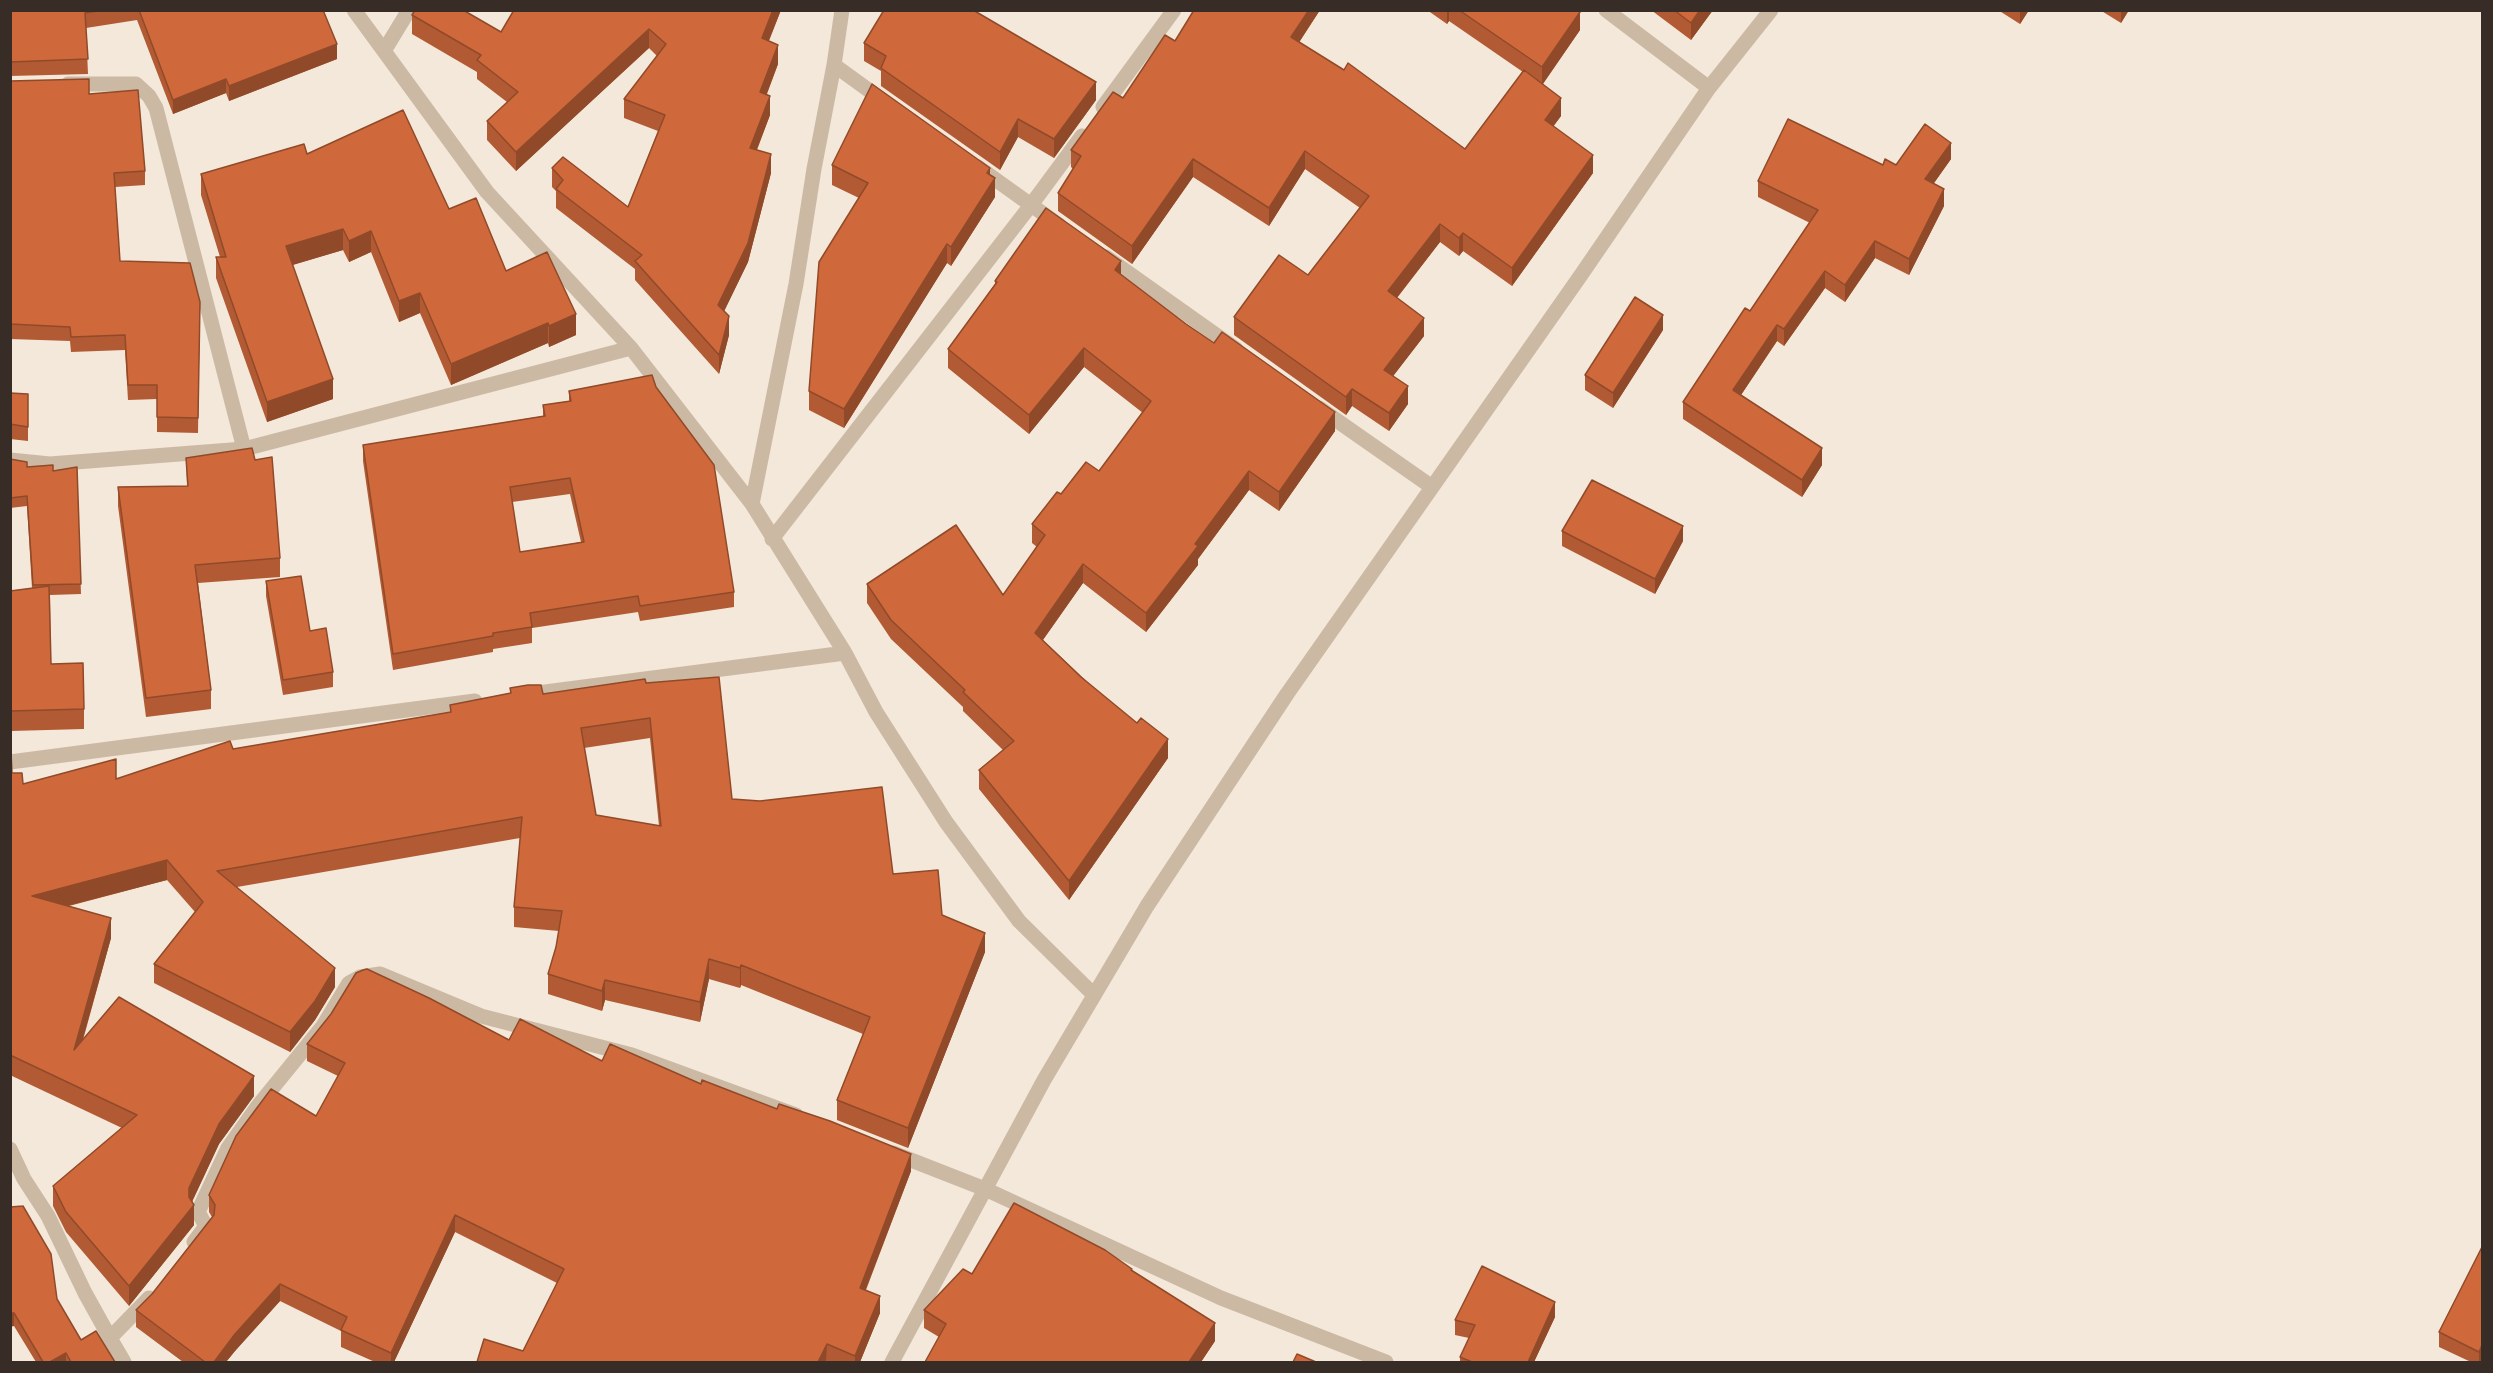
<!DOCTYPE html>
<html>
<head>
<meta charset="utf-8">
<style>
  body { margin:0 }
  #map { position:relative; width:2493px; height:1373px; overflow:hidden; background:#f3e8d9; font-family:Roboto,sans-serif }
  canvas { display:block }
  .frame { position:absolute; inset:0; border:12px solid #372c26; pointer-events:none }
</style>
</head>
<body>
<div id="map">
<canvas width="2493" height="1373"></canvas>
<div class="frame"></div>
</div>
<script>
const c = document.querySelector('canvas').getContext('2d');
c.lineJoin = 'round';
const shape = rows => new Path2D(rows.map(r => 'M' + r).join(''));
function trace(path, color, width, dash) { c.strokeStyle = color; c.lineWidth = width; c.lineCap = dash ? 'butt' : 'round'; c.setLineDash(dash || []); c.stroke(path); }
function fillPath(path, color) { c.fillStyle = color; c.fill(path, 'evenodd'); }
trace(shape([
  [354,10,487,192,631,348,752,504,845,653,876,712,946,822,1019,921,1094,995],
  [1606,10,1709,88],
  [384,51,409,10],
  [834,65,885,102],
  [68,84,136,84,149,96,156,108,244,449,631,348],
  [1103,107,1174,10],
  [978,167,1059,225],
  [1106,257,1236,349],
  [1319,408,1432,487],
  [10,460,50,464,244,449],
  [752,504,796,284,814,169,834,65,842,10],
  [772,539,1031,205,1082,136],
  [522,695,845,653],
  [10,762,475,701],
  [10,1149,24,1179,48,1216,85,1293,110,1338,149,1298],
  [893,1153,985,1189,1221,1298,1386,1362],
  [194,1242,206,1226,198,1212,228,1148,257,1107,323,1026,349,983,360,977,380,974,481,1016,632,1055,796,1115],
  [110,1338,124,1362],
  [892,1362,1044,1080,1147,906,1287,694,1581,275,1709,88,1771,10]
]), '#ccb9a4', 15);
fillPath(shape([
  [10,10,323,10,337,59,229,101,226,93,173,114,137,20,86,28,88,74,10,76],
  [514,10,781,10,769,41,778,64,767,94,770,115,757,150,771,173,748,262,724,311,729,335,719,374,635,280,635,269,556,208,556,191,552,187,552,168,628,207,658,131,624,118,624,99,657,56,649,48,516,171,487,140,487,121,507,102,477,79,477,72,412,34,412,15,501,32],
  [882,10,973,10,1096,100,1054,158,1018,137,1000,170,881,86,881,71,864,61,864,43,883,12],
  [1194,10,1320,10,1299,42,1465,149,1523,72,1449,21,1447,24,1427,10,1577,10,1580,30,1543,84,1561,116,1553,126,1593,173,1512,286,1463,251,1459,256,1440,242,1397,298,1424,336,1393,376,1408,404,1389,431,1352,406,1346,415,1234,335,1234,317,1308,275,1360,208,1305,169,1269,226,1193,177,1132,264,1058,211,1058,193,1073,169,1071,167,1071,150,1123,98,1175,41],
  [1651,10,1713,10,1691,40],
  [1998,10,2029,10,2020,24],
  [2100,10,2129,10,2121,23],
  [10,81,89,94,145,171,145,185,115,187,120,261,200,302,198,433,157,432,157,399,128,400,125,350,71,352,70,341,10,339],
  [307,154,449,209,506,271,576,335,549,347,548,343,451,385,420,313,399,322,371,252,349,262,343,250,292,265,333,399,267,422,216,278,216,257,220,257,201,195,201,174],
  [1951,159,1933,184,1944,206,1909,275,1875,258,1845,302,1825,288,1784,346,1777,341,1741,395,1822,465,1802,497,1683,419,1683,402,1750,311,1810,223,1758,197,1758,181,1883,165],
  [832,165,990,175,995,197,951,266,947,263,844,428,809,410,809,391,859,198,832,185],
  [1121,275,1186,324,1335,431,1279,511,1249,490,1198,559,1198,565,1146,632,1083,583,1043,640,1168,758,1069,900,979,789,979,770,1003,750,963,711,963,707,891,639,867,603,867,584,1003,595,1037,547,1032,543,1032,524,1061,494,1099,471,1143,413,1084,367,1029,434,948,368,948,349,995,284,995,281],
  [1663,330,1613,408,1585,390,1585,375],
  [569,391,734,592,734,607,640,621,638,612,532,628,532,643,493,649,493,652,393,670,363,461,363,445,543,416,543,405,569,401],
  [570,494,581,542,520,552,512,502],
  [10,393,28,394,28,441,10,439],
  [186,458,280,558,280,577,198,583,211,690,211,709,146,717,118,506,118,487,187,486],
  [10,459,27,467,53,471,77,467,81,594,50,595,51,664,84,709,84,729,11,731,11,752,12,773,23,784,116,779,233,749,450,712,450,705,510,693,510,688,543,694,646,683,732,799,893,874,985,952,908,1148,837,1120,837,1100,863,1034,741,985,740,988,709,979,700,1022,605,1000,602,1011,548,994,548,974,556,947,559,931,514,927,514,907,520,838,237,887,335,987,315,1020,290,1052,154,983,154,964,195,912,167,880,69,906,111,938,83,1040,254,1096,219,1144,192,1202,194,1225,129,1306,66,1232,53,1206,53,1186,122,1128,10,1075,10,591,32,588,27,506,10,508],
  [650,738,659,826,596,815,584,748],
  [1562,531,1683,541,1655,594,1562,546],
  [266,581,310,631,333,672,333,687,283,695,266,596],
  [509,1040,701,1084,911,1171,866,1290,880,1313,860,1362,831,1362,827,1361,826,1362,477,1362,523,1351,557,1283,455,1232,394,1362,375,1362,341,1347,341,1331,280,1301,235,1351,226,1362,183,1362,136,1327,136,1310,152,1294,212,1217,209,1212,209,1195,316,1116,338,1076,307,1061,307,1044],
  [10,1207,57,1299,81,1340,115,1362,36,1362,14,1326],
  [2482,1247,2481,1362,2471,1362,2439,1347,2439,1332],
  [1132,1271,1215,1341,1201,1362,925,1362,939,1337,924,1328,924,1310,972,1274],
  [1555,1317,1534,1362,1460,1362,1460,1357,1469,1338,1455,1335,1455,1320]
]), '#b25a33');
fillPath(shape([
  [773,10,781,10,762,57,762,38],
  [1309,10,1320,10,1291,55,1291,37],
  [1447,10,1449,10,1449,21,1447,24],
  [1700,10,1713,10,1691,40,1691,23],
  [2020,10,2029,10,2020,24],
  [2121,10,2129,10,2121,23],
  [1580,12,1580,30,1542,85,1542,67],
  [649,29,649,48,516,171,516,152],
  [337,44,337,59,229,101,229,86],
  [778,45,778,64,760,111,760,92],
  [226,79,226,93,173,114,173,100],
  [1096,82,1096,100,1054,158,1054,139],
  [770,96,770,115,750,167,750,148],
  [1561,98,1561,116,1545,138,1545,120],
  [1018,119,1018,137,1000,170,1000,152],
  [1951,143,1951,159,1925,196,1925,179],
  [1305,151,1305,169,1269,226,1269,208],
  [771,154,771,173,748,262,718,324,718,305],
  [1593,155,1593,173,1512,286,1512,268],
  [1193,159,1193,177,1132,264,1132,246],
  [990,168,990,186,995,178,995,197,951,266,951,247],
  [1944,189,1944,206,1909,275,1909,259],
  [1440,224,1440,242,1388,309,1388,291],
  [343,229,343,250,286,267,286,246],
  [371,231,371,252,349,262,349,241],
  [1463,233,1463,251,1459,256,1459,238],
  [1875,241,1875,258,1845,302,1845,285],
  [947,244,947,263,844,428,844,409],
  [1121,261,1121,280,1115,270],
  [1825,271,1825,288,1784,346,1784,329],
  [420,293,420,313,399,322,399,301],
  [576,314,576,335,549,347,549,326],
  [1663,315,1663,330,1613,408,1613,393],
  [729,316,729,335,719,374,719,355],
  [1424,318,1424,336,1384,388,1384,370],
  [548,323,548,343,451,385,451,364],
  [1777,325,1777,341,1733,407,1733,390],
  [1084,348,1084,367,1029,434,1029,415],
  [333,379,333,399,267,422,267,402],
  [1408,386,1408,404,1389,431,1389,413],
  [1352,389,1352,406,1346,415,1346,397],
  [1335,412,1335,431,1279,511,1279,492],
  [1822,448,1822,465,1802,497,1802,480],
  [1249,471,1249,490,1198,559,1198,565,1146,632,1146,613,1195,544],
  [1683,526,1683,541,1655,594,1655,579],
  [1083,564,1083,583,1035,651,1035,633],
  [1168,739,1168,758,1069,900,1069,881],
  [167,860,167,880,32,915,32,896],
  [111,918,111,938,74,1070,74,1050],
  [985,933,985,952,908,1148,908,1128],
  [709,959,709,979,700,1022,700,1002],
  [741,965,741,985,740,988,740,968],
  [335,968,335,987,315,1020,290,1052,290,1032],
  [605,980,605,1000,602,1011,602,991],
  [254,1076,254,1096,219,1144,189,1208,189,1188,219,1124],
  [911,1154,911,1171,860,1304,860,1288],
  [194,1205,194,1225,129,1306,129,1286],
  [455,1215,455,1232,394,1362,391,1362,391,1353],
  [280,1284,280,1301,235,1351,226,1362,214,1362,235,1334],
  [880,1296,880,1313,860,1362,855,1362,855,1356],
  [1555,1302,1555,1317,1534,1362,1528,1362],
  [10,1313,14,1313,14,1326,10,1327],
  [1215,1323,1215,1341,1201,1362,1189,1362],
  [827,1344,826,1362,818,1362],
  [2482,1345,2482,1360,2481,1362,2479,1362,2479,1352],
  [66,1353,66,1362,50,1362]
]), '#914a29');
const building = shape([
  [10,10,104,10,85,13,88,59,10,62,10,10],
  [139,10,323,10,337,44,229,86,226,79,173,100,139,10],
  [415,10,463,10,501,32,514,10,773,10,762,38,778,45,760,92,770,96,750,148,771,154,748,243,718,305,729,316,719,355,635,261,642,255,556,189,563,180,552,168,563,157,628,207,665,115,624,99,666,44,649,29,516,152,487,121,518,92,477,60,481,55,412,15,415,10],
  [884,10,973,10,1096,82,1054,139,1018,119,1000,152,881,68,886,56,864,43,884,10],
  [1194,10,1309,10,1291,37,1344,70,1348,63,1465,149,1524,70,1561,98,1545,120,1593,155,1512,268,1463,233,1459,238,1440,224,1388,291,1424,318,1384,370,1408,386,1389,413,1352,389,1346,397,1234,317,1279,255,1308,275,1369,196,1305,151,1269,208,1193,159,1132,246,1058,193,1081,156,1071,150,1113,92,1123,98,1165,35,1175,41,1194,10],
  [1459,10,1577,10,1580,12,1542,67,1459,10],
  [1674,10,1700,10,1691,23,1674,10],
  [89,79,89,94,138,90,145,171,114,173,120,261,190,263,200,302,198,418,157,417,157,385,128,385,125,335,71,337,70,327,10,324,10,81,89,79],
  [872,84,990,168,987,173,995,178,951,247,947,244,844,409,809,391,819,262,868,183,832,165,872,84],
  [403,110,449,209,476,198,506,271,547,252,576,314,549,326,548,323,451,364,420,293,399,301,371,231,349,241,343,229,286,246,333,379,267,402,216,257,226,257,201,174,304,144,307,154,403,110],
  [1788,119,1883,165,1885,159,1896,165,1925,124,1951,143,1925,179,1944,189,1909,259,1875,241,1845,285,1825,271,1784,329,1777,325,1733,390,1822,448,1802,480,1683,402,1745,308,1750,311,1818,210,1758,181,1788,119],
  [1046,208,1121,261,1115,270,1186,324,1214,343,1222,332,1335,412,1279,492,1249,471,1195,544,1198,546,1146,613,1083,564,1035,633,1081,677,1137,723,1141,718,1168,739,1069,881,979,770,1014,741,963,692,965,690,891,620,867,584,956,525,1003,595,1045,535,1032,524,1057,492,1061,494,1086,462,1099,471,1151,401,1084,348,1029,415,948,349,997,282,995,281,1046,208],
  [1635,297,1663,315,1613,393,1585,375,1635,297],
  [652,375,656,387,714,465,734,592,640,606,638,596,530,613,532,627,493,633,493,636,393,654,363,445,545,416,543,405,571,401,569,391,652,375],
  [570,478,584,542,520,552,510,487,570,478],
  [10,393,28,394,28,427,10,424,10,393],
  [252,448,255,460,272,457,280,558,195,565,211,690,146,698,118,487,188,486,186,458,252,448],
  [10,459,27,462,27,467,53,465,53,471,77,467,81,584,33,585,27,496,10,498,10,459],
  [1592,480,1683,526,1655,579,1562,531,1592,480],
  [301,576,310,631,326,628,333,672,283,680,266,581,301,576],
  [49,586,51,664,83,663,84,709,10,711,10,591,49,586],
  [719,677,732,799,760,801,882,787,893,874,938,870,942,915,985,933,908,1128,837,1100,870,1017,741,965,740,968,709,959,700,1002,605,980,602,991,548,974,556,947,562,911,514,907,522,817,217,871,335,968,315,1001,290,1032,154,964,203,902,167,860,32,896,111,918,74,1050,119,997,254,1076,219,1124,189,1188,189,1197,194,1205,129,1286,66,1212,53,1186,137,1115,10,1055,10,752,11,752,12,773,22,773,23,784,116,759,116,779,230,741,233,749,451,712,450,705,511,693,510,688,528,685,541,685,543,694,645,679,646,683,719,677],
  [650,718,661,826,596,815,581,728,650,718],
  [367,969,429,998,509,1040,520,1019,602,1061,610,1044,701,1084,702,1080,777,1109,779,1104,830,1121,911,1154,860,1288,880,1296,855,1356,827,1344,818,1362,477,1362,484,1339,523,1351,564,1269,455,1215,391,1353,341,1330,347,1317,280,1284,235,1334,214,1362,205,1362,136,1310,152,1294,214,1215,215,1205,209,1195,236,1136,271,1089,316,1116,345,1063,307,1044,331,1014,356,973,363,970,367,969],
  [1014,1203,1105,1250,1132,1269,1131,1270,1215,1323,1189,1362,925,1362,946,1324,924,1310,963,1269,972,1274,1014,1203],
  [23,1206,51,1254,57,1299,81,1340,96,1331,115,1362,71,1362,66,1353,50,1362,43,1362,14,1313,10,1313,10,1207,23,1206],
  [2482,1247,2482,1345,2479,1352,2439,1332,2482,1247],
  [1482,1266,1555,1302,1528,1362,1472,1362,1460,1357,1475,1325,1455,1320,1482,1266],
  [1297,1354,1316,1362,1293,1362,1297,1354]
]);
fillPath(building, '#cf693b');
trace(building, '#914a29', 1.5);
</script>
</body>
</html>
